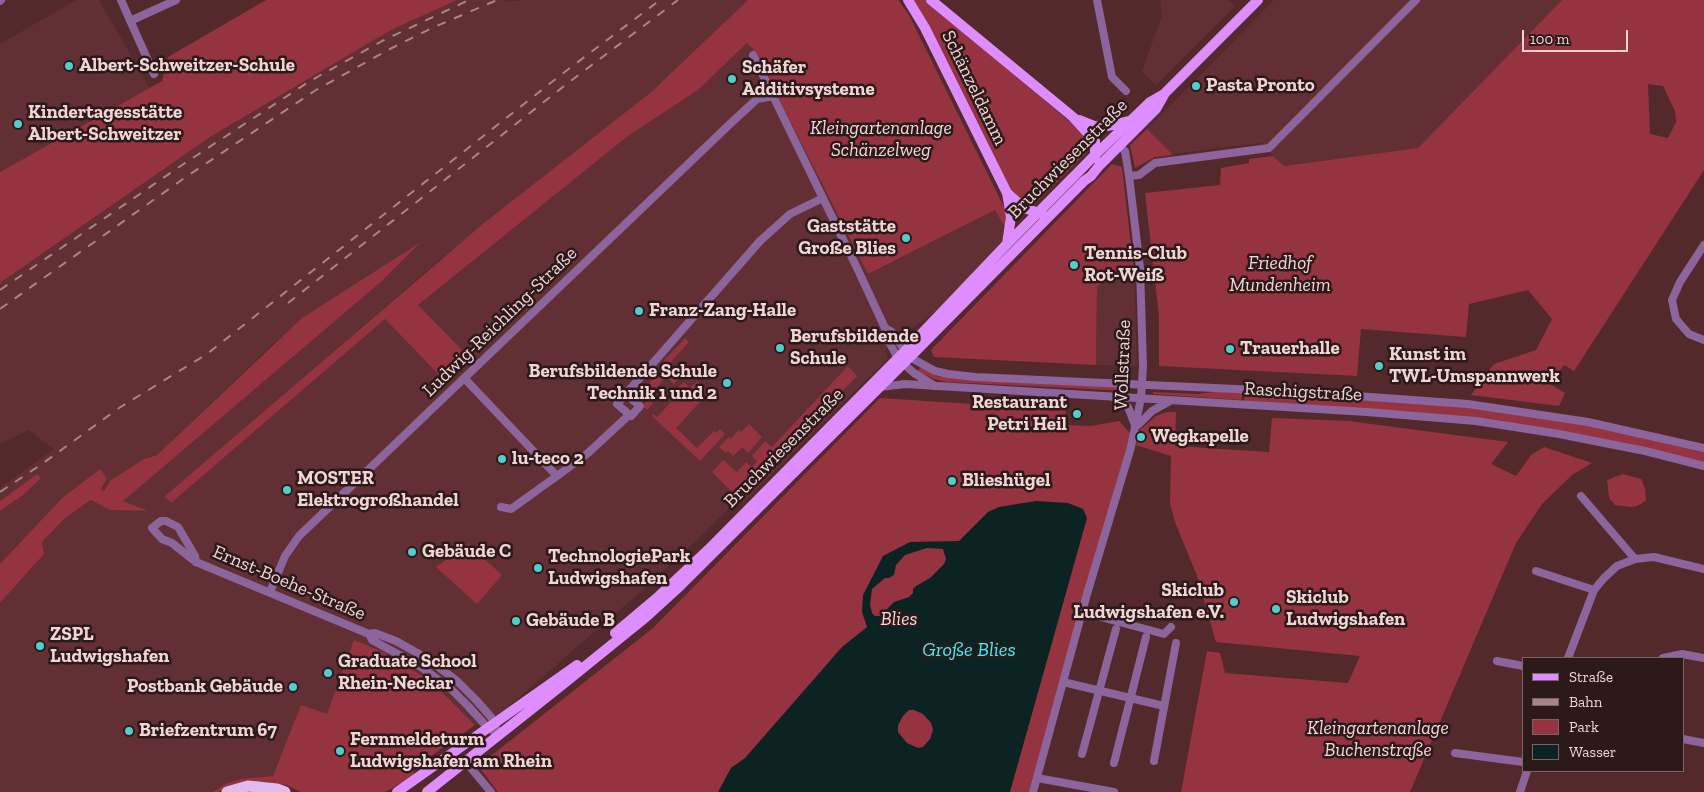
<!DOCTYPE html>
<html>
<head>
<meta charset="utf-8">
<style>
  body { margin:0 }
  #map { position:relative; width:1704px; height:792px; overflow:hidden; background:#53292c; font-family:"Zilla Slab",serif }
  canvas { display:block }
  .legend { position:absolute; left:1522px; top:657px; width:162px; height:115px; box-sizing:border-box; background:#2c191a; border:1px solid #7b6465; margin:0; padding:6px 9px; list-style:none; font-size:15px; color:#f1d5d5 }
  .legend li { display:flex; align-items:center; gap:10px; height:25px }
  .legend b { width:25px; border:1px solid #7b6465 }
  .scale { position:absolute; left:1522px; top:30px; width:106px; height:22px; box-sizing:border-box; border:2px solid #f1d5d5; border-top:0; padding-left:6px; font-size:15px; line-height:18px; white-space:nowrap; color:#f1d5d5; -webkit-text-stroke:4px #2c191a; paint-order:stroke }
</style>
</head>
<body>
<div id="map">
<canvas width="1704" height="792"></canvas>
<ul class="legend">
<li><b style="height:6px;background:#dd8dfd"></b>Straße</li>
<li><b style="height:6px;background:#a78586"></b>Bahn</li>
<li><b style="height:14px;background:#963341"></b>Park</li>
<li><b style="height:14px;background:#0c2323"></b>Wasser</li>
</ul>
<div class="scale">100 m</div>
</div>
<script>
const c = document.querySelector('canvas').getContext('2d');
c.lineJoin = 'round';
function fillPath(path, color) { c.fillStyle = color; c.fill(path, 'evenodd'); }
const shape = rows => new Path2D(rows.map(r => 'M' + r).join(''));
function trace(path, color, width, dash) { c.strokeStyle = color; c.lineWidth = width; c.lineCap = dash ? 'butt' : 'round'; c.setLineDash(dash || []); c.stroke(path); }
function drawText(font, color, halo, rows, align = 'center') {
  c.font = font + ' "Zilla Slab",serif'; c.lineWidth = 5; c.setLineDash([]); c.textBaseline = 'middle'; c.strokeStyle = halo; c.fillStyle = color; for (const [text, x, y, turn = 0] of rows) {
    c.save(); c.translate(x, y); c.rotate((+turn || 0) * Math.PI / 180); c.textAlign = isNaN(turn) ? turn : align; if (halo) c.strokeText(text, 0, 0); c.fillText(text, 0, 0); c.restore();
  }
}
fillPath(shape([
  [76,0,99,0,150,88,0,172,0,44],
  [457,0,506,0,503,2,523,0,748,0,651,92,437,262,166,496,171,502,385,319,446,381,469,358,418,305,628,136,698,90,747,43,754,50,868,274,995,210,1009,234,958,296,894,341,885,350,888,358,743,503,738,499,697,540,646,587,495,718,475,725,444,694,273,776,217,789,213,792,0,792,0,603,44,554,42,542,65,518,92,500,110,510,146,511,122,501,382,281,418,245,362,281,275,342,157,455,144,459,111,480,104,491,101,489,100,469,62,498,0,564,0,511,23,495,37,474,0,501,0,488,54,449,29,430,0,444,0,283,210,137,391,30],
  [1160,0,1228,0,1235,6,1156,85,1142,72,1162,15],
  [1274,0,1562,0,1418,148,1283,166,1261,143,1172,154,1147,129],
  [1134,271,1137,366,1096,365,1097,287,1110,273]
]), '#622f34');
fillPath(shape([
  [266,0,457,0,391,30,210,137,0,283,0,172,162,81,168,57],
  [748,0,898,0,909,15,1006,211,1007,231,995,210,868,274,754,50,747,43,698,90,628,136,418,305,470,358,445,381,385,319,171,503,165,496,484,223,650,93],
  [912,0,926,0,1083,133,1089,147,1086,153,1032,207,1012,195],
  [1562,0,1704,0,1704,170,1574,371,1564,365,1550,384,1565,393,1559,406,1471,395,1494,364,1536,350,1552,319,1528,290,1469,304,1466,337,1361,329,1357,376,1159,366,1159,316,1145,193,1220,185,1221,168,1249,163,1249,159,1273,156,1284,166,1418,148],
  [1648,84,1663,86,1675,111,1676,122,1668,138,1650,134],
  [1147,129,1173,155,1155,157,1135,168,1130,145],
  [1112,164,1122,167,1134,271,1110,273,1097,287,1096,365,934,357,931,350],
  [421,242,382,281,123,501,148,511,110,510,91,500,65,518,42,542,44,554,0,603,0,564,62,498,100,469,107,478,101,489,104,491,111,480,144,459,157,455,302,318],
  [685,338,689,342,669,364,681,376,674,384,666,377,648,397,653,403,647,410,643,406,647,401,639,394,665,366,662,363],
  [848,366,857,376,737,497,712,472,723,460,737,472,746,462,752,467,757,461,752,456,765,441,772,447],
  [921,367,936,376,949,378,978,381,1128,387,1128,391,947,382,934,379,917,371],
  [697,381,709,392,676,428,697,448,714,431,716,433,720,429,725,434,700,461,652,416,653,414,657,417,675,398,671,394,684,382,690,388],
  [1245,389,1403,398,1562,417,1704,448,1704,466,1476,421,1244,405],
  [1222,391,1243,393,1241,400,1153,394,1153,392,1198,394],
  [880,398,1066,410,1065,425,1091,426,1119,421,1131,434,1079,610,1029,792,498,792,478,766,653,628],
  [1167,412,1176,412,1175,446,1269,452,1272,418,1349,421,1508,442,1491,464,1516,476,1531,455,1544,447,1592,463,1572,475,1542,504,1516,543,1410,792,1181,792,1207,651,1220,653,1225,673,1348,683,1360,656,1216,642,1197,576,1175,522,1170,503,1171,456,1136,445,1140,430,1156,416],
  [749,424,762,437,748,453,742,447,733,456,728,451,726,453,719,447,729,437,731,439,739,430,741,432],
  [37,474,41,478,23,495,0,511,0,501],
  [1623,474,1641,479,1645,488,1646,501,1637,506,1630,507,1615,505,1609,498,1607,480],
  [468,544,502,575,477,604,436,567],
  [354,640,383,652,424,677,444,694,475,725,413,769,414,776,385,792,301,792,286,785,265,782,231,787,218,792,213,792,225,784,241,779,273,776,301,705,327,714]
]), '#963341');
fillPath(shape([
  [1036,501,1068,503,1083,509,1087,518,1010,792,718,792,731,768,745,758,842,647,867,627,862,612,863,595,883,556,910,542,959,541,988,512,999,507],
  [927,548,943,549,946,559,944,564,930,578,916,586,913,589,913,593,909,597,894,602,880,616,875,616,872,613,870,605,872,589,885,578,889,578,894,575,896,565,905,555],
  [909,710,914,710,923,714,931,723,933,730,930,739,923,747,918,748,907,743,898,732,898,725,903,716]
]), '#0c2323');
trace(shape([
  [121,0,154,74],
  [1097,0,1112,77,1126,91],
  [0,1,1,0],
  [130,21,176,0],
  [753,55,858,270,885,328,886,336,895,353,898,359,914,373,935,386],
  [1129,176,1139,175,1155,163,1269,148,1416,0],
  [1704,245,1680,282,1672,300,1676,319,1689,334,1704,340],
  [885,328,892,332,905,351,915,360,935,371,948,374,975,377,1301,392,1468,404,1588,422,1704,448],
  [465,379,557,476,511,509,501,507],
  [880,387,905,384,1367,412,1476,421,1559,434,1645,451,1704,466],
  [625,394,640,406,631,416,617,404,760,241,790,214,823,198],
  [1114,398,1128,407,1135,425],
  [1138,425,1152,411,1170,401],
  [557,476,588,453,629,415],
  [1581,496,1635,559],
  [196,562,195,556,178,527,166,521,161,521,152,528,162,539,172,543,196,562,369,634,372,640,421,667,451,689,468,706,487,727,499,735],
  [1536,571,1594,590],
  [270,592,285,556,299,536,731,123,757,99,774,96],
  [1082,612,1164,634,1171,627],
  [369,634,375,633,396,641,428,659,457,681,476,700,491,717,496,727],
  [1568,658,1594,590,1604,578,1617,566,1635,559,1654,557,1704,569],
  [1663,658,1682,654,1704,658],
  [1497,661,1523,666],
  [1063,682,1164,706],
  [1683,739,1704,743],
  [1455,753,1523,762],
  [1082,754,1116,629],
  [465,761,491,792],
  [1154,761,1176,643],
  [1114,763,1146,637],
  [1037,778,1114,792],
  [1033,792,1087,594,1131,447,1141,398,1143,367,1140,268,1129,176,1125,151,1119,146],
  [1520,792,1527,771]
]), '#8b659b', 8);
trace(shape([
  [908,0,925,28,1007,193,1011,217,1007,244],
  [931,0,1073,117,1095,141,1095,158],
  [1079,120,1094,126,1103,127,1130,121],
  [1007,193,1024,208,1042,214],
  [615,633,659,596,709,549,905,351,1007,244,1096,154,1150,102,1164,94],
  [397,792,577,665],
  [427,792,562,685,646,617,680,586,917,350,1084,181,1091,176,1099,166,1156,109,1165,93,1258,0]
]), '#dd8dfd', 10);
trace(shape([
  [227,792,248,786,277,789,285,792]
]), '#e0bbf0', 11);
trace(shape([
  [0,290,185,163,310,81,382,41,469,0],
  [288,303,568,83,678,0],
  [0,309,183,179,316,90,388,50,432,28,497,0],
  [0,492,42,464,119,408,207,354,562,74,660,0]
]), '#a78586', 2, [9, 9]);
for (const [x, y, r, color] of [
  [69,66,5,"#52cdcd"],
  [732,79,5,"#52cdcd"],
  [1196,86,5,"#52cdcd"],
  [18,124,5,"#52cdcd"],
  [906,238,5,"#52cdcd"],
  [1074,265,5,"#52cdcd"],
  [639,311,5,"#52cdcd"],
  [780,348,5,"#52cdcd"],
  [1230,349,5,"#52cdcd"],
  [1379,366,5,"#52cdcd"],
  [727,383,5,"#52cdcd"],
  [1077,414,5,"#52cdcd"],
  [1141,437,5,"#52cdcd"],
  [502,459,5,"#52cdcd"],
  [952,481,5,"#52cdcd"],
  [287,490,5,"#52cdcd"],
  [412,552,5,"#52cdcd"],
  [538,568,5,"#52cdcd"],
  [1234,602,5,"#52cdcd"],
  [1276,609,5,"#52cdcd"],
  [516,621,5,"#52cdcd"],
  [40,646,5,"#52cdcd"],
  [328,673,5,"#52cdcd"],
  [293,687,5,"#52cdcd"],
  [129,731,5,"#52cdcd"],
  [340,751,5,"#52cdcd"]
]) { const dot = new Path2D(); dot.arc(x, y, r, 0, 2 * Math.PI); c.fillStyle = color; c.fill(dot); trace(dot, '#2c191a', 2); }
drawText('bold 19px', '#f1d5d5', '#2c191a', [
  ["Albert-Schweitzer-Schule",79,66],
  ["Schäfer",742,68],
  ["Additivsysteme",742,90],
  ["Pasta Pronto",1206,86],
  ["Kindertagesstätte",28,113],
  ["Albert-Schweitzer",28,135],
  ["Gaststätte",896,227,"right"],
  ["Große Blies",896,249,"right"],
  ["Tennis-Club",1084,254],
  ["Rot-Weiß",1084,276],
  ["Franz-Zang-Halle",649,311],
  ["Berufsbildende",790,337],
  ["Schule",790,359],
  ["Trauerhalle",1240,349],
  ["Kunst im",1389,355],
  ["TWL-Umspannwerk",1389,377],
  ["Berufsbildende Schule",717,372,"right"],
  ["Technik 1 und 2",717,394,"right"],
  ["Restaurant",1067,403,"right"],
  ["Petri Heil",1067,425,"right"],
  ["Wegkapelle",1151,437],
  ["lu-teco 2",512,459],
  ["MOSTER",297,479],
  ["Elektrogroßhandel",297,501],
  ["Blieshügel",962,481],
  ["Gebäude C",422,552],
  ["TechnologiePark",548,557],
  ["Ludwigshafen",548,579],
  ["Skiclub",1224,591,"right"],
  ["Ludwigshafen e.V.",1224,613,"right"],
  ["Skiclub",1286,598],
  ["Ludwigshafen",1286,620],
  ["Gebäude B",526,621],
  ["ZSPL",50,635],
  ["Ludwigshafen",50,657],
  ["Graduate School",338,662],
  ["Rhein-Neckar",338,684],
  ["Postbank Gebäude",283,687,"right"],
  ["Briefzentrum 67",139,731],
  ["Fernmeldeturm",350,740],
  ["Ludwigshafen am Rhein",350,762]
], 'left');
drawText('19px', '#f1d5d5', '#2c191a', [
  ["Schänzeldamm",974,88,64],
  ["Bruchwiesenstraße",1068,159,-45],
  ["Ludwig-Reichling-Straße",500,322,-44],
  ["Wollstraße",1123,365,-88],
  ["Raschigstraße",1303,392,3],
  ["Bruchwiesenstraße",784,448,-45],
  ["Ernst-Boehe-Straße",289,583,23]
]);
drawText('italic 19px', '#f6d7d8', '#2c191a', [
  ["Kleingartenanlage",881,129],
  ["Schänzelweg",881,151],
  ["Friedhof",1280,264],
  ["Mundenheim",1280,286],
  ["Blies",899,620],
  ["Kleingartenanlage",1378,729],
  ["Buchenstraße",1378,751]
]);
drawText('italic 20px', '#38f2f3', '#2c191a', [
  ["Große Blies",969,650]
]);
</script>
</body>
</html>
